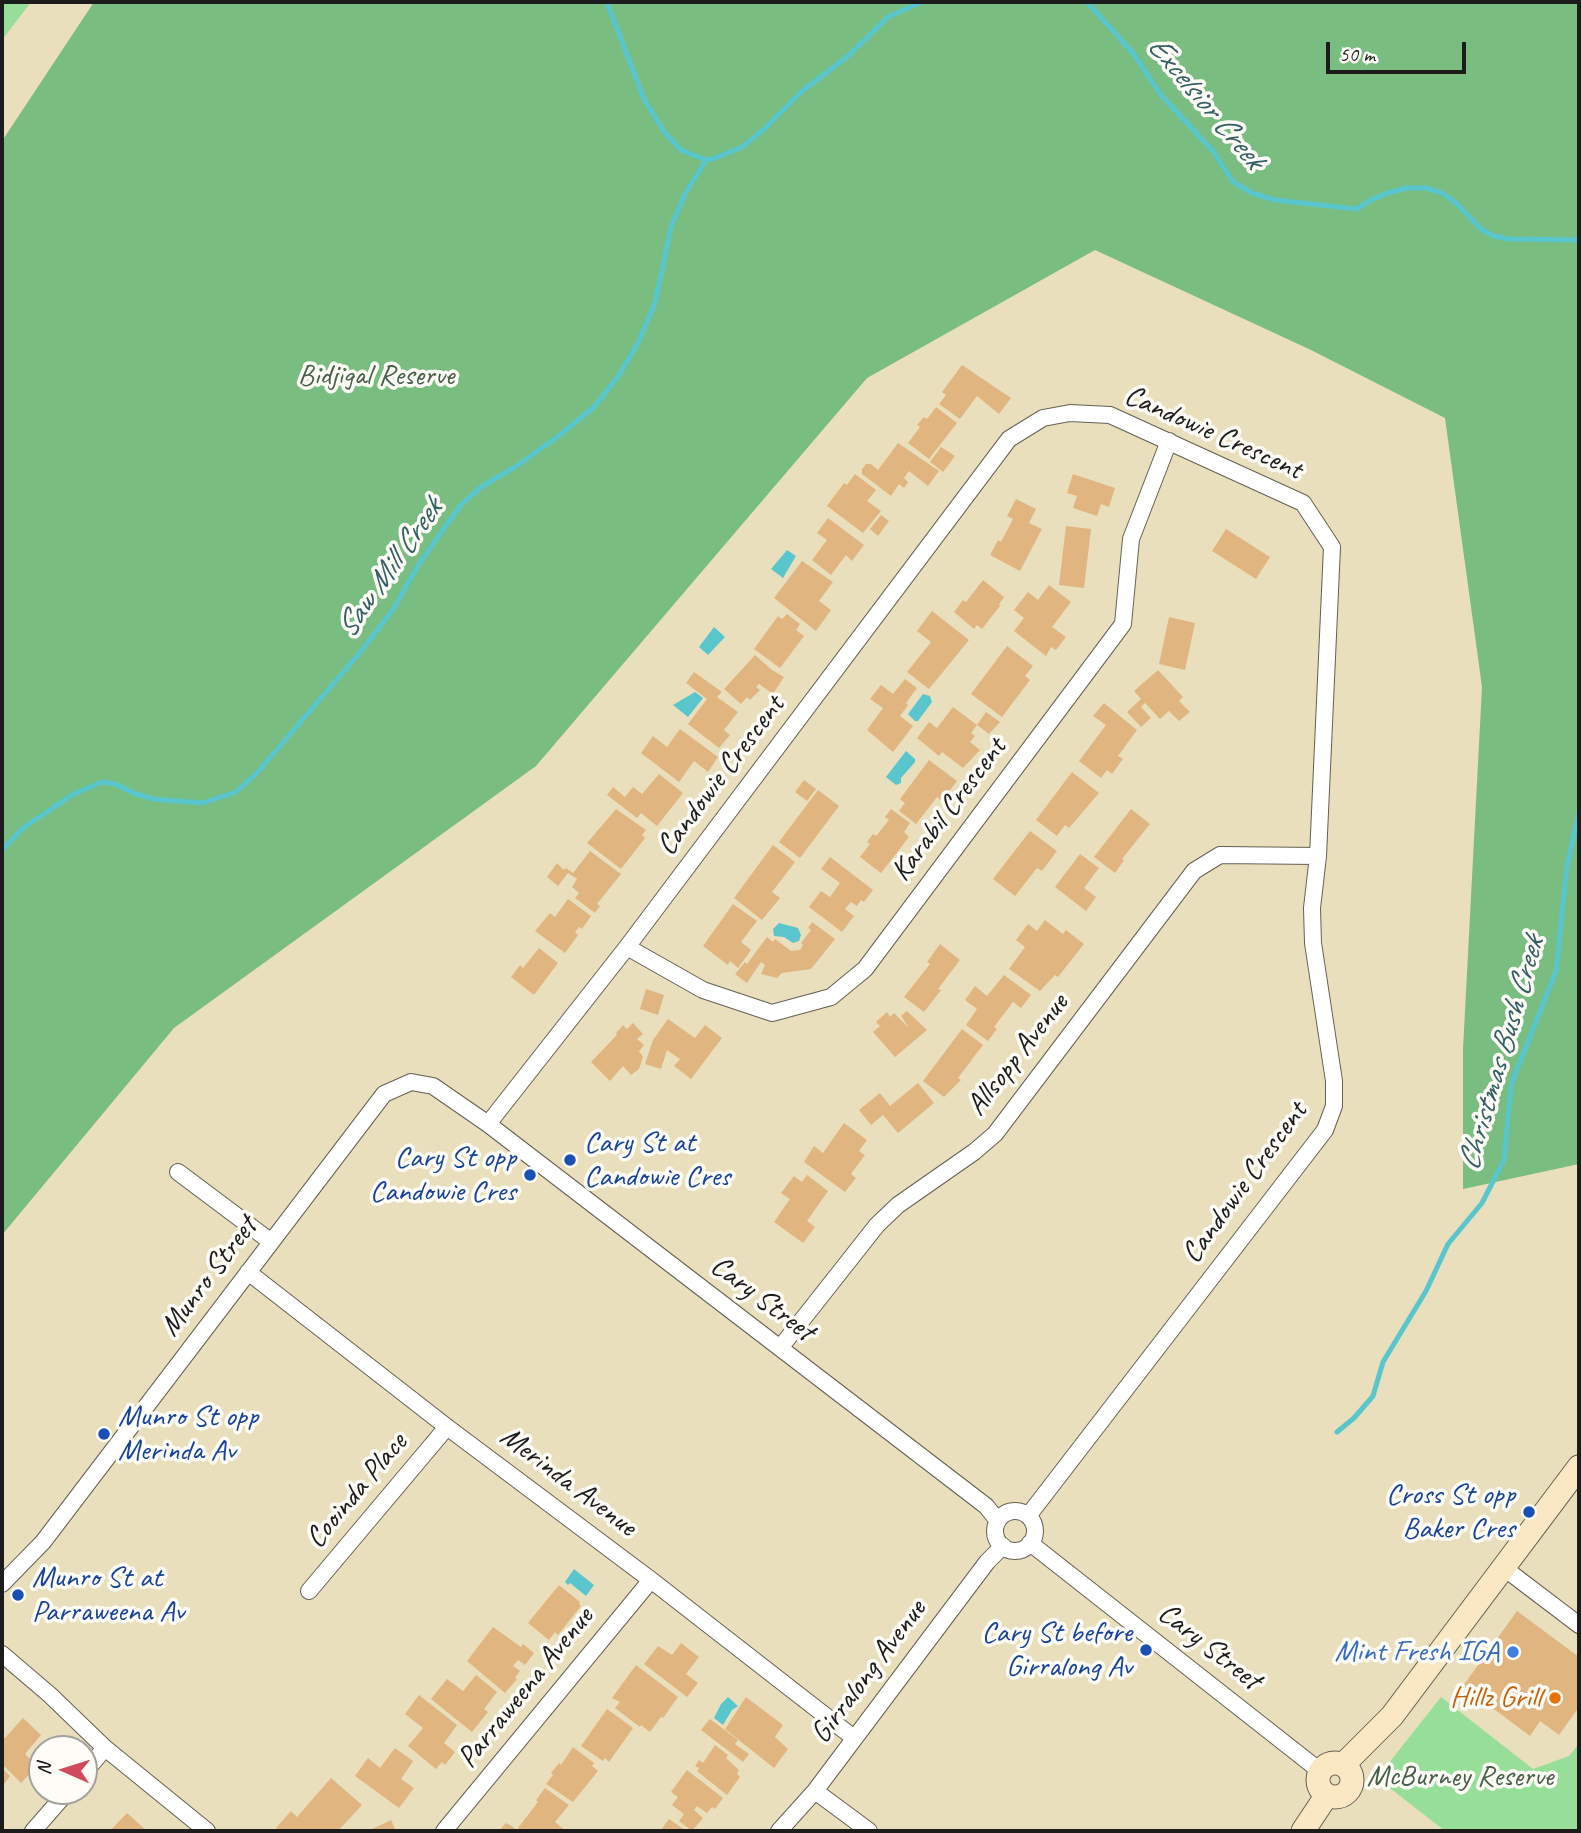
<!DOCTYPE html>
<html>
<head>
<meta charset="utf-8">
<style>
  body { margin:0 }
  #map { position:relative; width:1581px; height:1833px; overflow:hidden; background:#e9dfbc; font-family:Caveat,sans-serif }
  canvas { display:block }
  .frame { position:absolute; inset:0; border:4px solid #1c1c1c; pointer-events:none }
  .north { position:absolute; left:28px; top:1735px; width:70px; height:70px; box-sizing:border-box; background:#fdfcf7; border:2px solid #a3a29f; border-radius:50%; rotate:273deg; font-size:19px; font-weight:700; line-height:28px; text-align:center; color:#1c1c1c }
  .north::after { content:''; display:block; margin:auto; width:24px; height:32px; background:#d1495b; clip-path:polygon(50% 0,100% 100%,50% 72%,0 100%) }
  .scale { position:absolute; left:1326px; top:42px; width:140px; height:32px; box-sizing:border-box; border:4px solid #1c1c1c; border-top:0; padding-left:9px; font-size:21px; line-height:24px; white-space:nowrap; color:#1c1c1c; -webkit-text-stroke:5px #fdfcf7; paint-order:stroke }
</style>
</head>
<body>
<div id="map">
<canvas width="1581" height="1833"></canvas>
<div class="frame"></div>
<div class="north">N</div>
<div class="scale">50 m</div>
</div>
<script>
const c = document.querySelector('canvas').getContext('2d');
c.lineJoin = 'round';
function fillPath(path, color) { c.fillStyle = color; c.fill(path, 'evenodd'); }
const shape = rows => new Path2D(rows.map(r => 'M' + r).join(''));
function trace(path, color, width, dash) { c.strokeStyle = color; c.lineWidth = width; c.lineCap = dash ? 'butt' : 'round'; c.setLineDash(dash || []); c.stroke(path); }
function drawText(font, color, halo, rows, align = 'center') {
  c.font = font + ' Caveat,sans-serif'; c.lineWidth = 7; c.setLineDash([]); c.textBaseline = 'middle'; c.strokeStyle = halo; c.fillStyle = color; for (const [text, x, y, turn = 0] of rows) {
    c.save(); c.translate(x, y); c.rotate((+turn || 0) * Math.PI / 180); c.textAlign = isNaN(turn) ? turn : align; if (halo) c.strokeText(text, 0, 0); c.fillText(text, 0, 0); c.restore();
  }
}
fillPath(shape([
  [2,2,31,2,2,40],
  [1441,1697,1533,1769,1569,1756,1579,1744,1579,1831,1445,1831,1377,1778]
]), '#97de98');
fillPath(shape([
  [94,2,1579,2,1579,1164,1463,1189,1463,1049,1482,687,1445,418,1311,350,1095,250,867,378,536,766,174,1028,2,1235,2,141]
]), '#79bd80');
fillPath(shape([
  [787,550,796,556,783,578,771,569],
  [714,627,725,637,708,655,699,647],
  [695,692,703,698,688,717,673,705],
  [923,694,930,696,932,702,918,721,915,721,908,714],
  [906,751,915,759,915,762,901,778,901,783,896,785,886,777],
  [779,923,798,928,801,935,799,941,793,943,784,937,774,936,773,929],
  [574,1569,594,1585,586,1596,570,1583,568,1585,565,1582],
  [728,1697,738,1706,732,1710,723,1725,714,1718,721,1704]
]), '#59c6ce');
trace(shape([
  [607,2,644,99,665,133,681,150,706,160,713,159,742,147,763,130,801,92,848,56,888,17,922,2],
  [1087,2,1133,53,1161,95,1213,151,1233,182,1252,193,1275,200,1357,209,1371,200,1388,193,1407,188,1426,188,1442,193,1455,202,1481,229,1494,236,1508,239,1579,240],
  [2,850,23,828,72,795,102,782,116,784,133,793,153,799,203,803,236,792,256,774,362,650,394,608,419,564,460,506,481,487,518,465,560,435,594,407,619,375,639,341,655,303,671,227,685,194,706,160],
  [1337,1432,1354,1418,1373,1396,1383,1362,1426,1291,1448,1244,1482,1203,1504,1160,1511,1085,1556,971,1567,866,1579,812]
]), '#59c6ce', 5);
fillPath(shape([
  [962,365,1011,398,999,414,977,396,960,419,939,404,946,395,942,392],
  [936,407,957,423,929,459,908,443,920,427,917,425,924,417,927,419],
  [898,443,939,471,928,486,909,471,904,478,908,482,904,488,899,484,891,496,862,474,862,469,866,464,871,464,878,470],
  [941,447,955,456,943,472,930,462],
  [855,474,876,490,867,501,881,511,863,533,827,506,844,483,847,485],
  [1073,474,1115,488,1109,507,1101,504,1097,516,1073,508,1077,496,1067,493],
  [1016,499,1036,509,1029,523,1042,529,1020,571,990,555,998,540,1001,542,1013,519,1007,516],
  [881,515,889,521,878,536,870,529],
  [828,518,864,545,852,561,846,555,831,575,812,560,827,540,817,533],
  [1066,526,1091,529,1084,588,1059,585],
  [1226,529,1270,557,1256,579,1212,551],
  [802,561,833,582,819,601,831,610,816,631,774,598],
  [983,580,1004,597,999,604,1000,606,982,629,977,625,974,629,954,612,963,600,966,602],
  [1049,585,1071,602,1052,627,1066,637,1056,650,1051,647,1046,656,1014,631,1024,618,1014,610,1028,592,1038,600],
  [932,611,969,640,929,689,907,672,931,642,917,631],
  [787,614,800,624,796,630,804,636,780,668,754,649,778,616,782,619],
  [1169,617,1195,623,1185,670,1159,664],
  [1007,646,1033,666,1025,676,1030,680,1002,717,971,694],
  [755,655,772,670,784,677,773,694,759,684,756,687,760,690,750,700,747,697,741,704,724,689],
  [1158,670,1183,697,1179,701,1190,712,1179,721,1169,711,1160,719,1145,703,1141,707,1151,718,1141,727,1127,712,1141,699,1134,691],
  [694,672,722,692,717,697,738,712,724,730,730,735,719,748,688,724,707,699,686,683],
  [905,679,917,688,906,703,908,705,900,716,913,726,893,752,867,730,883,708,870,699,881,685,893,694],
  [1104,703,1137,730,1118,756,1123,759,1112,774,1107,770,1101,778,1079,761,1106,725,1093,716],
  [953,707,977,725,971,733,975,736,970,742,980,750,963,768,942,752,939,756,917,738,929,722,937,728],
  [986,712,1000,722,989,734,977,725],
  [680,729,718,757,708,772,694,761,679,782,641,753,653,736,667,747],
  [929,760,957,781,942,801,937,797,916,824,899,811,905,803,900,799],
  [1072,772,1099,793,1069,828,1065,825,1057,836,1036,820],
  [659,774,683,793,657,826,641,813,637,818,607,795,613,787,625,797,633,787,642,794],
  [804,780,816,789,807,801,795,792],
  [818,790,839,806,800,858,779,842],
  [616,809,646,830,642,835,645,838,621,869,587,843],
  [891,809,910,823,904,832,909,837,881,873,860,857,870,844,867,842,873,834,876,836,889,820,885,817],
  [1131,809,1150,824,1122,859,1124,860,1115,873,1094,857],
  [1030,831,1057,851,1042,871,1037,868,1015,896,993,879],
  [773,845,795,862,772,892,780,898,762,920,734,898],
  [590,851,621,874,597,904,600,906,595,913,575,898,579,893,572,887,577,879,568,873,558,886,547,877,557,863,564,870,566,868,573,873],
  [1080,854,1099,868,1084,888,1096,897,1086,911,1055,887],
  [830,857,873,890,864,902,861,900,857,906,851,902,845,909,854,916,842,932,809,907,821,891,830,897,840,883,821,869],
  [568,899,591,916,582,929,579,927,575,932,578,935,565,953,535,931,550,913,555,917],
  [733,904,757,921,741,942,751,950,738,968,730,961,728,965,703,946],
  [1045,920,1063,934,1066,930,1084,944,1058,977,1055,975,1040,991,1009,969,1025,947,1016,940,1028,924,1037,931],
  [812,922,835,939,811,969,782,973,777,978,761,974,765,965,761,962,747,983,735,974,745,962,747,964,767,937,773,942,775,939,791,951,800,950,803,945,801,943,811,930,808,928],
  [940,944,960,960,938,989,941,990,924,1012,904,997,930,964,927,962],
  [539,948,558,963,534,995,511,977,520,965,523,968],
  [1004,975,1031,995,1021,1008,1013,1002,994,1027,997,1029,988,1041,966,1025,977,1009,965,1000,975,986,987,996],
  [646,989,664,995,658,1015,640,1009],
  [907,1011,927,1030,895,1057,873,1032,880,1026,876,1022,887,1012,890,1017,894,1013,909,1028,901,1016],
  [668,1019,695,1038,705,1025,722,1038,691,1079,674,1066,680,1059,667,1050,661,1069,645,1064,653,1040],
  [633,1023,643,1034,637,1039,644,1045,639,1051,643,1057,639,1069,631,1075,623,1066,610,1081,591,1062,617,1035,616,1033,623,1025,627,1029],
  [962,1029,983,1045,958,1078,961,1080,944,1097,923,1081],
  [918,1083,934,1103,898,1133,883,1115,871,1125,859,1110,880,1093,890,1106],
  [844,1123,867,1140,859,1151,865,1155,851,1174,856,1178,845,1192,804,1162,814,1146,823,1153],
  [807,1175,828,1191,807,1221,815,1227,803,1243,774,1222,790,1199,781,1193,794,1176,802,1182],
  [559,1585,580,1602,579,1604,581,1606,558,1635,555,1632,549,1640,528,1623],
  [1517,1611,1579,1657,1579,1707,1559,1735,1540,1721,1530,1736,1463,1686],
  [493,1627,521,1647,523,1644,534,1653,525,1665,518,1660,513,1666,520,1671,515,1678,517,1679,505,1693,467,1661],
  [681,1643,699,1657,686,1674,698,1683,687,1697,644,1664,658,1646,672,1655],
  [636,1665,678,1697,663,1718,661,1717,650,1732,641,1725,640,1727,615,1708,620,1702,612,1698],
  [476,1675,497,1692,484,1709,488,1712,472,1732,431,1699,447,1679,463,1691],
  [419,1695,457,1725,444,1743,455,1752,445,1765,442,1762,436,1769,408,1746,423,1728,405,1714],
  [746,1697,783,1725,775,1737,788,1749,774,1768,725,1729],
  [607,1709,633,1728,609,1762,605,1758,603,1761,581,1746],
  [23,1718,41,1735,25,1754,37,1766,21,1783,2,1764,2,1736,5,1738],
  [710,1719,738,1740,735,1744,749,1754,743,1762,701,1730],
  [715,1745,728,1755,726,1758,739,1770,737,1774,740,1777,727,1795,697,1771,699,1768,695,1766,699,1760,703,1763],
  [573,1747,594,1763,592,1766,598,1771,573,1802,546,1784,553,1775,551,1773,559,1763,561,1765],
  [395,1748,413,1761,401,1779,414,1788,399,1808,355,1776,368,1758,380,1768],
  [2,1768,10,1776,2,1787],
  [687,1770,723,1798,715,1809,712,1807,707,1813,697,1806,694,1810,703,1818,692,1831,679,1821,684,1814,672,1805,678,1797,671,1792],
  [331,1778,362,1805,338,1831,280,1831,276,1828,291,1811,297,1817],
  [545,1788,569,1805,555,1822,566,1831,522,1831,518,1828,538,1802,536,1800],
  [127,1813,147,1831,110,1831],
  [669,1819,686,1831,660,1831],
  [391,1820,396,1831,368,1831],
  [506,1823,510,1825,518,1831,499,1831]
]), '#e1b580');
const street = shape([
  [627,947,703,990,772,1013,831,997,865,969,1123,624,1131,539,1169,441],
  [488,1124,627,947,1009,439,1043,418,1070,413,1110,415,1303,503,1332,547,1318,856,1312,908,1313,943,1334,1081,1334,1106,1325,1130,1028,1516],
  [178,1172,270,1241],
  [248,1272,447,1427,651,1580,854,1738],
  [780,1348,877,1225,898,1205,974,1152,995,1134,1194,871,1220,855,1318,856],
  '995 1531a20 20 0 1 1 40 0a20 20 0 1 1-40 0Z',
  [1030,1543,1320,1771],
  [1504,1568,1579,1625],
  [2,1584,43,1542,384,1094,411,1082,433,1086,488,1124,986,1506,998,1521],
  [309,1591,447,1427],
  [2,1654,50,1695,105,1748,207,1831],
  [84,1773,105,1748],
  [815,1791,869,1831],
  [33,1831,68,1791],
  [444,1831,651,1580],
  [779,1831,815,1791,987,1562,1003,1546]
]);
const secondary = shape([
  '1318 1780a17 17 0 1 1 34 0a17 17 0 1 1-34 0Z',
  [1343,1765,1392,1716,1579,1467],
  [1303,1831,1327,1795]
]);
trace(street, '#646054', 18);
trace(secondary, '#646054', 25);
trace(street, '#fff', 16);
trace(secondary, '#fae7c3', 23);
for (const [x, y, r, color] of [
  [570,1160,7,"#1a4fb4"],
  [530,1175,7,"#1a4fb4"],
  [104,1434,7,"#1a4fb4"],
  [1529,1512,7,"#1a4fb4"],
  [18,1595,7,"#1a4fb4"],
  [1146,1650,7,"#1a4fb4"],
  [1513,1652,7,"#3f7fe0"],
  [1555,1698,7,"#e8710a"]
]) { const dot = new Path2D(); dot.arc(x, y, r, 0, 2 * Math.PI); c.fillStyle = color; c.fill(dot); trace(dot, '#fdfcf7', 2.5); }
drawText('30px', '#476047', '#fdfcf7', [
  ["Bidjigal Reserve",376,376],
  ["McBurney Reserve",1460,1777]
]);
drawText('30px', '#1c1c1c', '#fdfcf7', [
  ["Candowie Crescent",1213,433,24],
  ["Candowie Crescent",721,776,-53],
  ["Karabil Crescent",949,810,-53],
  ["Allsopp Avenue",1018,1055,-52],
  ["Candowie Crescent",1245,1183,-54],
  ["Munro Street",209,1277,-53],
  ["Cary Street",762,1299,37],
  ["Merinda Avenue",568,1482,37],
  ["Cooinda Place",357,1491,-50],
  ["Cary Street",1209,1647,38],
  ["Girralong Avenue",869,1672,-53],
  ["Parraweena Avenue",526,1688,-51]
]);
drawText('30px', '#164399', '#fdfcf7', [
  ["Cary St at",584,1143],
  ["Candowie Cres",584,1177],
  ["Cary St opp",516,1158,"right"],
  ["Candowie Cres",516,1192,"right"],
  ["Munro St opp",118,1417],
  ["Merinda Av",118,1451],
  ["Cross St opp",1515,1495,"right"],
  ["Baker Cres",1515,1529,"right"],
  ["Munro St at",32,1578],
  ["Parraweena Av",32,1612],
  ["Cary St before",1132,1633,"right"],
  ["Girralong Av",1132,1667,"right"]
], 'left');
drawText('30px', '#366cbe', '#fdfcf7', [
  ["Mint Fresh IGA",1499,1652]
], 'right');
drawText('30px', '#c56008', '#fdfcf7', [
  ["Hillz Grill",1541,1698]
], 'right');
drawText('italic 32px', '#346063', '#fdfcf7', [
  ["Excelsior Creek",1205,103,50],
  ["Saw Mill Creek",390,569,-55],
  ["Christmas Bush Creek",1502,1054,-74]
]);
</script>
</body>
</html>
